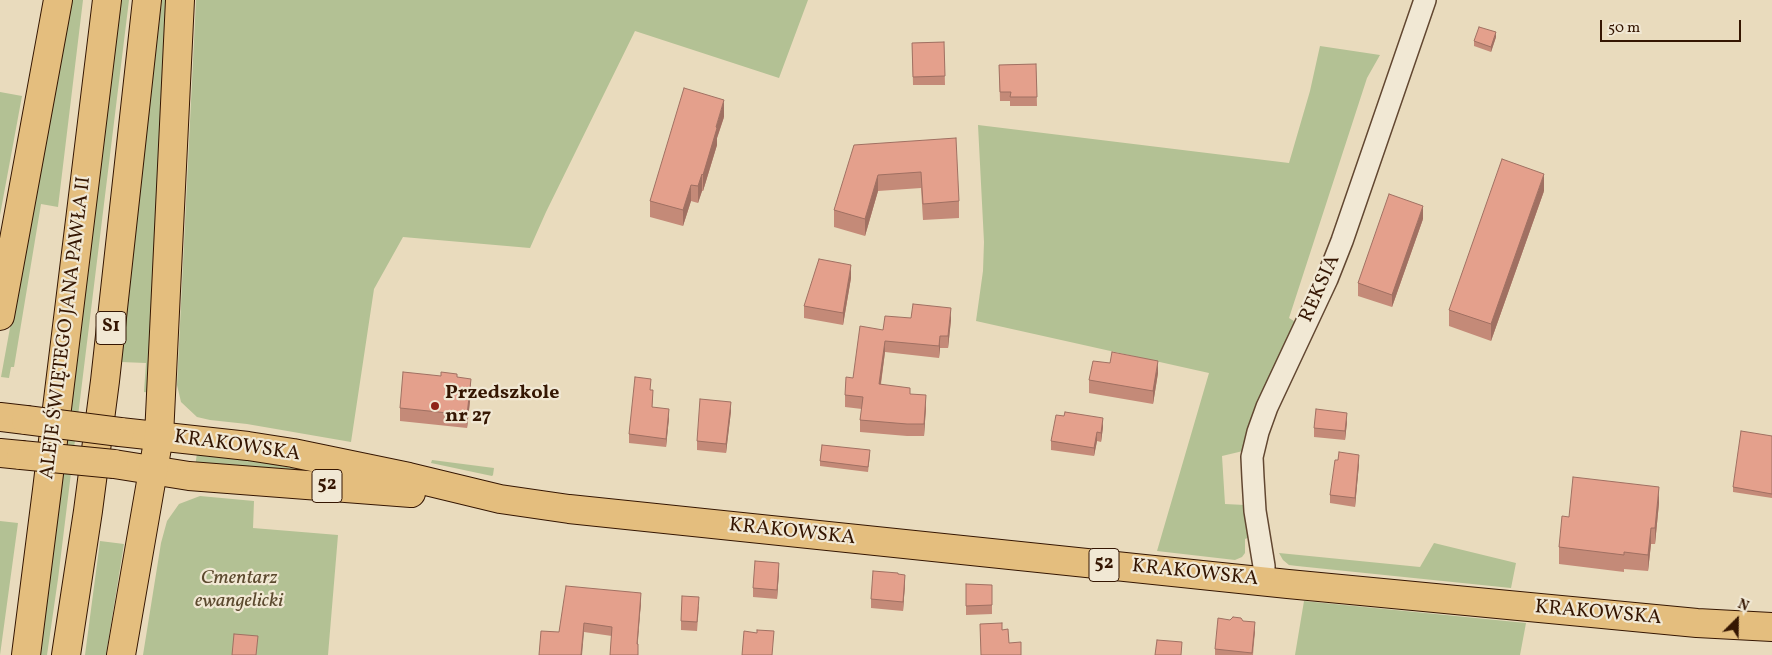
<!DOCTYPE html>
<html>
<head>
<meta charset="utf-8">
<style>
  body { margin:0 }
  #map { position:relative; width:1772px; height:655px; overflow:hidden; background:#e9dbbd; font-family:Vollkorn,serif }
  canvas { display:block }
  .north { position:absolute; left:1712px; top:595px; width:50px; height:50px; -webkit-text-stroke:4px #f1e8d4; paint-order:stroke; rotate:23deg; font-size:14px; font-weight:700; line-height:20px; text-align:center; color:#351602 }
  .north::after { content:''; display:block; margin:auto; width:18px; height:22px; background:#351602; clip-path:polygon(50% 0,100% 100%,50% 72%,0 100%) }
  .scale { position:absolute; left:1600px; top:20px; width:141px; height:22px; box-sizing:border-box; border:2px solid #351602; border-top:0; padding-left:6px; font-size:15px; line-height:18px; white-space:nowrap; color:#351602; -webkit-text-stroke:4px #f1e8d4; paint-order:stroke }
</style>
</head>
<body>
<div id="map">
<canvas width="1772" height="655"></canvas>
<div class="north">N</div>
<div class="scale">50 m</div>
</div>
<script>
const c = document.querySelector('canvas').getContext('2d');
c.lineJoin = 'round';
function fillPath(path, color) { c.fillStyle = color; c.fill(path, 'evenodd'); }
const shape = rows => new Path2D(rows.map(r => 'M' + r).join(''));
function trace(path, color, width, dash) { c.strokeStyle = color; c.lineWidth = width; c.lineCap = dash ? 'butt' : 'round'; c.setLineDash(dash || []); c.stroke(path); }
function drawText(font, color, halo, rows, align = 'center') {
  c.font = font + ' Vollkorn,serif'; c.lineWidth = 4.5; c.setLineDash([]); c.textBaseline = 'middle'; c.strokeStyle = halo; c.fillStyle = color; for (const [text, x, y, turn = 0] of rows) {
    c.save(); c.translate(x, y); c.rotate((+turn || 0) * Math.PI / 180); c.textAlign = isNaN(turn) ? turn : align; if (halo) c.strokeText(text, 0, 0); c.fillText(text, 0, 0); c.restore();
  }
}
fillPath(shape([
  [70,0,83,0,58,207,41,204,14,367,11,367,9,378,1,377],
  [120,0,129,0,58,579,47,655,37,655],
  [162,0,170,0,152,393,144,392,146,363,121,362,142,169],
  [196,0,808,0,779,78,635,31,546,212,530,248,403,237,374,289,351,442,247,424,210,420,197,417,181,402,177,385],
  [1320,46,1380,55,1367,78,1289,318,1297,323,1252,425,1243,451,1222,456,1225,504,1245,505,1250,537,1245,539,1245,553,1242,557,1235,560,1157,551,1209,373,976,321,983,271,984,242,978,125,1289,163,1310,91],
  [0,92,22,96,0,215],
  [197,453,236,457,328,475,195,467],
  [432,460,494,468,493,475,492,476,431,463],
  [200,496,254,501,253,528,338,535,328,655,143,655,161,543,167,521,179,504],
  [0,521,18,523,0,655],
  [100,541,124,544,106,655,85,655],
  [1434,543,1516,563,1511,588,1297,566,1289,565,1283,560,1279,553,1420,567],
  [1304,601,1526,623,1520,655,1295,655]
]), '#b3c194');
const street = shape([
  [1264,581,1264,566,1255,511,1253,478,1252,457,1258,432,1267,407,1327,279,1342,241,1425,0]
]);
const primary = shape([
  [0,417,26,420],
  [120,432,248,446,293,453,409,477,500,499,569,509,1288,584,1697,623,1772,627],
  [0,453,21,455],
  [114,464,189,476,411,493]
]);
const highway = shape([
  [0,316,58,0],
  [26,655,47,490,107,0],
  [66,655,88,511,105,381,147,0],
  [121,655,159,436,180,0]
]);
trace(street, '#624731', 24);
trace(primary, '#351602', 30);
trace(highway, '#351602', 30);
trace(street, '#f1e8d4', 21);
trace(primary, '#e4be7e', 28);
trace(highway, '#e4be7e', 28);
const primaryBridge = shape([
  [26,420,120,432],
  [21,455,114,464]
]);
trace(primaryBridge, '#351602', 30, []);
trace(primaryBridge, '#e4be7e', 28);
fillPath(shape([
  [1496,37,1491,52,1474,46,1474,41],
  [944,42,945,85,913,85,912,43],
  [1036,64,1037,106,1010,106,1010,101,1000,101,999,65],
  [724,117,717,138,717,145,703,191,702,191,698,203,691,201,683,226,650,217,650,201],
  [920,140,959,201,959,218,923,220,921,188,878,191,865,236,834,227,834,210],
  [1544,191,1491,341,1449,326,1449,310],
  [1423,219,1392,307,1358,296,1358,283],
  [851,278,843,325,804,318,804,306],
  [911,318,951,320,948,348,940,348,939,358,885,352,881,384,910,394,926,407,924,436,907,436,860,432,860,420,862,409,845,407,845,395,853,378,883,330],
  [1110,363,1158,373,1153,404,1089,393,1089,380],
  [457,377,471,392,467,428,400,421,400,408],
  [651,390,653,399,652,407,669,418,666,447,629,443,629,434],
  [731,411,726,453,697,450,697,441],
  [1347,422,1345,440,1314,437,1314,428],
  [1103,427,1101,442,1097,441,1094,456,1051,450,1051,441],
  [1772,436,1772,498,1733,492,1733,487],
  [870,455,868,472,820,466,820,461],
  [1338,460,1359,464,1355,507,1330,503,1330,495],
  [1659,503,1655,544,1651,544,1648,571,1624,569,1624,572,1559,564,1559,547,1569,517],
  [779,572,777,599,753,597,753,588],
  [905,584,903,611,871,608,871,599],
  [966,584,992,605,992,614,966,615],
  [641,602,637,644,638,644,638,655,610,655,612,636,584,632,559,632],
  [699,606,697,631,681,630,681,621],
  [1255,631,1253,655,1215,655,1215,649]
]), '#c48a78');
fillPath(shape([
  [1496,32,1496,37,1491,52,1491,47],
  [724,100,724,117,717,138,717,145,703,191,703,175,716,127],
  [702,174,702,191,698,203,698,186],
  [1544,174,1544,191,1491,341,1491,324],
  [878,175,878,191,865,236,865,219],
  [691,185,691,201,683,226,683,210],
  [1423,206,1423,219,1392,307,1392,295],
  [851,265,851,278,843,325,843,313],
  [951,308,951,320,948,348,948,336],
  [940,336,940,348,939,358,939,346],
  [885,341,885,352,879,396,879,384],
  [1158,361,1158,373,1153,404,1153,391],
  [471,379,471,392,467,428,467,415],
  [926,395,926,407,924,436,924,424],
  [731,402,731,411,726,453,726,444],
  [669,409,669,418,666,447,666,439],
  [1347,413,1347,422,1345,440,1345,431],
  [1103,418,1103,427,1101,442,1101,433],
  [1097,432,1097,441,1094,456,1094,448],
  [1359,455,1359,464,1355,507,1355,498],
  [1659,487,1659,503,1655,544,1655,528],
  [1651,528,1651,544,1648,571,1648,555],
  [779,563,779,572,777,599,777,590],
  [905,575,905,584,903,611,903,602],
  [641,593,641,602,637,653,637,644],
  [1255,622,1255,631,1252,655],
  [584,623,584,632,582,655,581,655]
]), '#a07062');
const building = shape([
  [1479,27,1496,32,1491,47,1474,41,1479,27],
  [944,42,945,76,913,77,912,43,944,42],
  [1036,64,1037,97,1010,97,1011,92,1000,92,999,65,1036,64],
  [684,88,724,100,716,127,717,128,703,175,702,174,698,186,691,185,683,210,650,201,684,88],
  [956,138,959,201,923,204,921,172,878,175,865,219,834,210,854,145,956,138],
  [1502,159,1544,174,1491,324,1449,310,1502,159],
  [1389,194,1423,206,1392,295,1358,283,1389,194],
  [819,259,851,265,843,313,804,306,819,259],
  [913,304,951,308,948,336,940,336,939,346,885,341,879,384,910,388,910,394,926,395,924,424,907,424,860,420,863,397,845,395,846,377,853,378,860,326,883,330,885,316,911,318,913,304],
  [1112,352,1158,361,1153,391,1089,380,1093,361,1110,363,1112,352],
  [403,372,441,376,441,372,457,374,457,377,471,379,467,415,400,408,403,372],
  [635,377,651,379,650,390,653,390,652,407,669,409,666,439,629,434,635,377],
  [700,399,731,402,726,444,697,441,700,399],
  [1316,409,1347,413,1345,431,1314,428,1316,409],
  [1065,412,1103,418,1101,433,1097,432,1094,448,1051,441,1056,415,1064,416,1065,412],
  [1741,431,1772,436,1772,494,1733,487,1741,431],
  [822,445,870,450,868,467,820,461,822,445],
  [1339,452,1359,455,1355,498,1330,495,1335,460,1338,460,1339,452],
  [1573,477,1659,487,1655,528,1651,528,1648,555,1624,552,1624,555,1559,547,1562,516,1569,517,1573,477],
  [755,561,779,563,777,590,753,588,755,561],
  [873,571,898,573,898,574,905,575,903,602,871,599,873,571],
  [966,584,992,585,992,605,966,606,966,584],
  [566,586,641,593,637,644,638,644,638,655,610,655,612,627,584,623,581,655,539,655,541,631,559,632,566,586],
  [682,596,699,597,697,622,681,621,682,596],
  [1233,617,1241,618,1243,621,1255,622,1252,653,1215,649,1218,618,1230,620,1233,617],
  [1002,623,1002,630,1008,629,1009,643,1021,642,1021,655,981,655,980,624,1002,623],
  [757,630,774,631,772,655,742,655,744,631,757,633,757,630],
  [234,634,258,636,256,655,232,655,234,634],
  [1157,640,1182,642,1181,655,1155,655,1157,640]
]);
fillPath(building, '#e4a08c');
trace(building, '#a07062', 1);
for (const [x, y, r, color] of [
  [435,406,5,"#8f2418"]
]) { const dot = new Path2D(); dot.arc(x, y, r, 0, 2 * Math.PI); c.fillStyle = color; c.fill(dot); trace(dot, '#f1e8d4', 2); }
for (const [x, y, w] of [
  [111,328,30],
  [327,486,30],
  [1104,565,30]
]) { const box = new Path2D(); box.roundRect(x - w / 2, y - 16.5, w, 33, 4); c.fillStyle = '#f1e8d4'; c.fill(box); trace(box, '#351602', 1); }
drawText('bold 19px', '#351602', null, [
  ["S1",111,328],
  ["52",327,486],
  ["52",1104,565]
]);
drawText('20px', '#351602', '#f1e8d4', [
  ["REKSIA",1321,289,-66],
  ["ALEJE ŚWIĘTEGO JANA PAWŁA II",67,328,-83],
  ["KRAKOWSKA",237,447,8],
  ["KRAKOWSKA",792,533,6],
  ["KRAKOWSKA",1195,574,6],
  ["KRAKOWSKA",1598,614,5]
]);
drawText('bold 20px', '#351602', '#f1e8d4', [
  ["Przedszkole",445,394],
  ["nr 27",445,417]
], 'left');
drawText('italic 20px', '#5b492e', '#f1e8d4', [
  ["Cmentarz",239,579],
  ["ewangelicki",239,602]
]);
</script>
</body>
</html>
